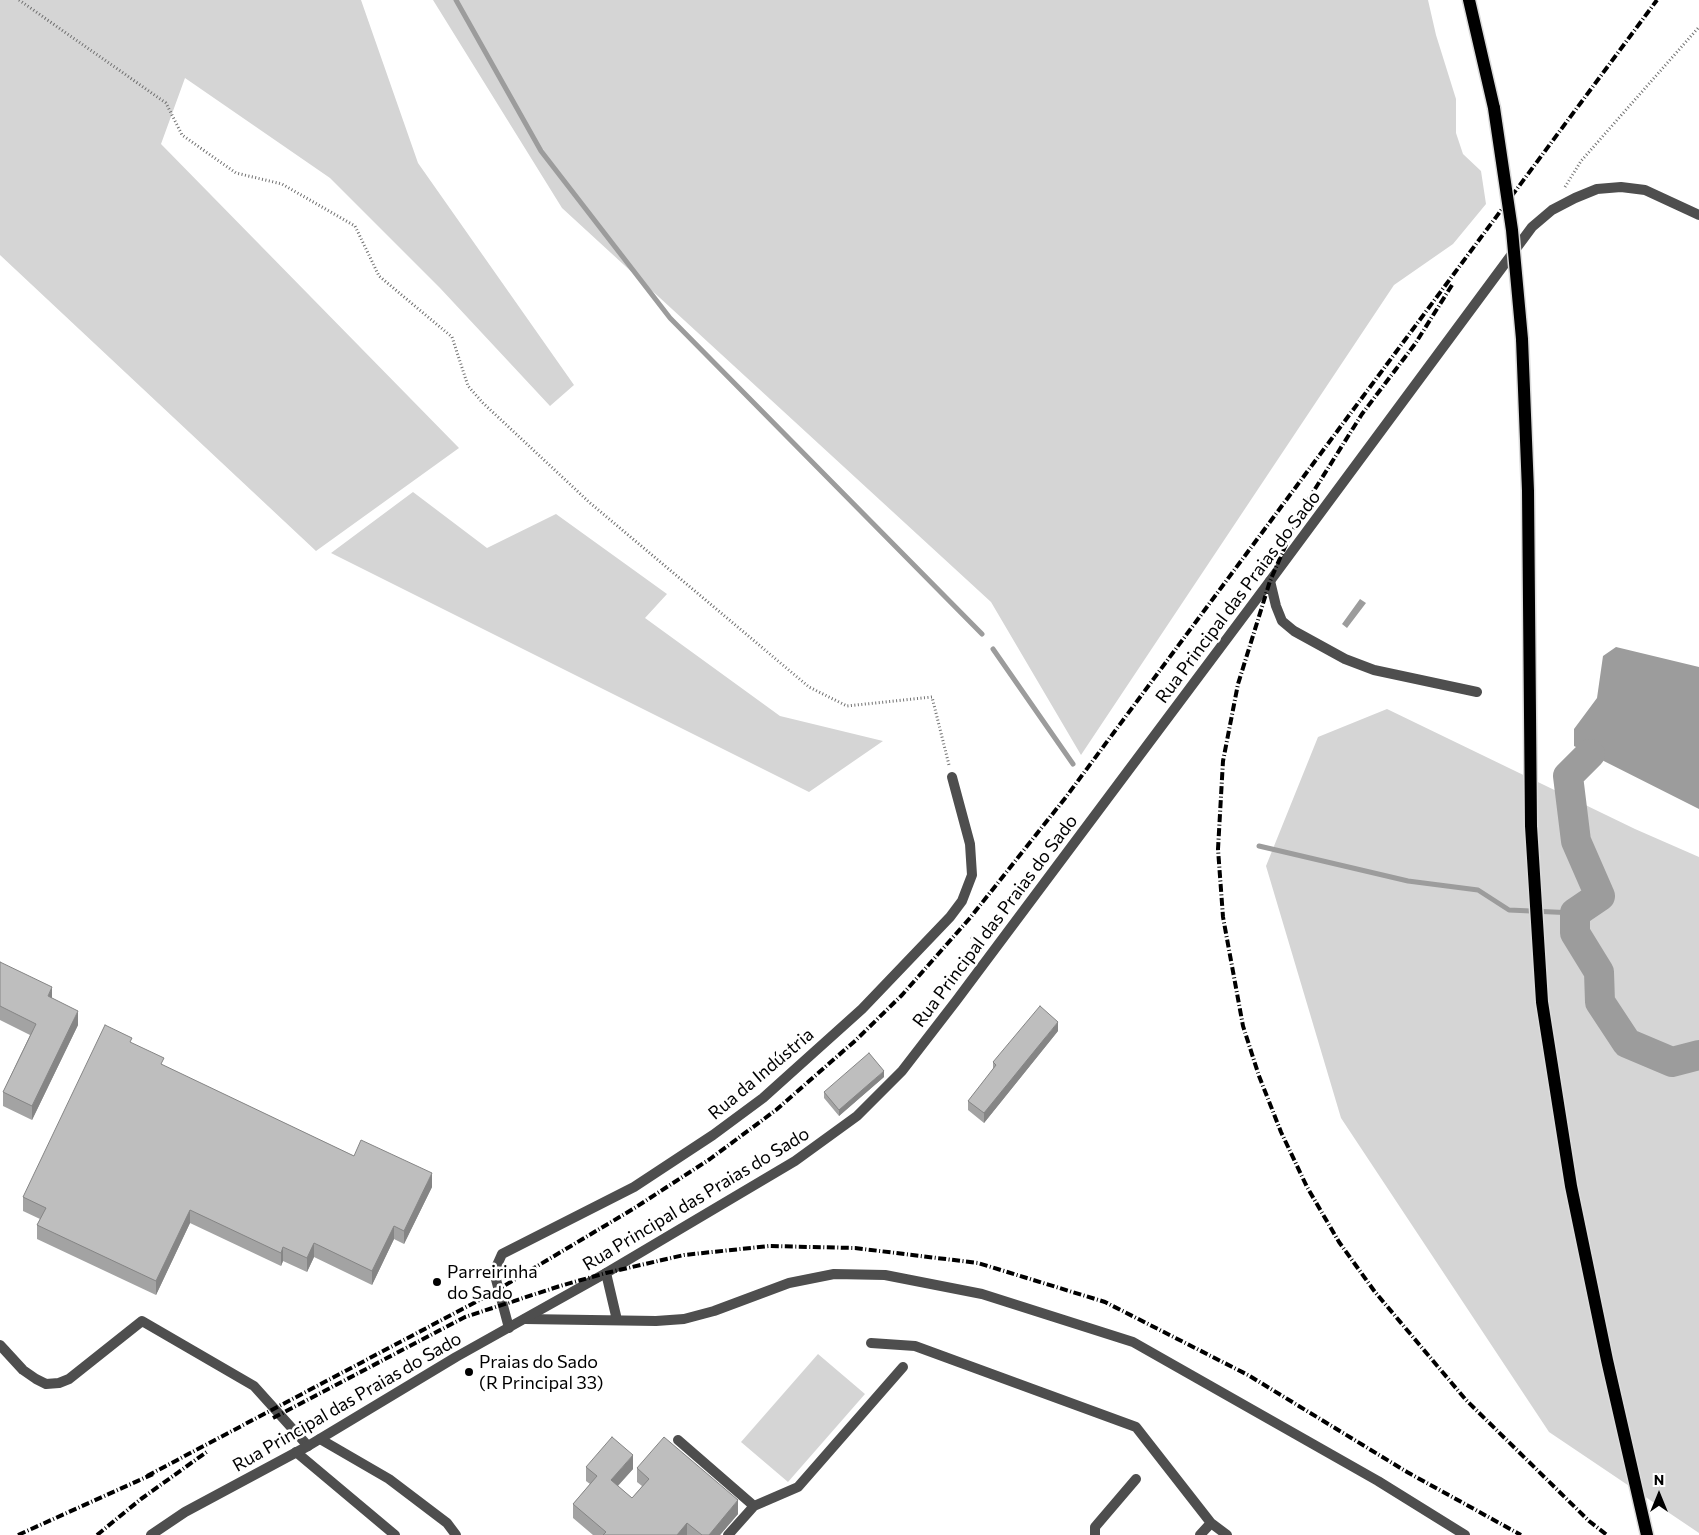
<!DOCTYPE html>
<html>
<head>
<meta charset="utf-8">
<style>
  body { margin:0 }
  #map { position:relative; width:1699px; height:1535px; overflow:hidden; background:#fff; font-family:Commissioner,sans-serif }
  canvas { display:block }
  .north { position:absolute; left:1634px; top:1470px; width:50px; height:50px; -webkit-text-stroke:4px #fff; paint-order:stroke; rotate:0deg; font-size:14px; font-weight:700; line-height:20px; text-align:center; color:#000 }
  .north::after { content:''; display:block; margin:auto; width:18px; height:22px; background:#000; clip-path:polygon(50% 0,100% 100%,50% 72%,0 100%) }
</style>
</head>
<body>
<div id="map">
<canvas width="1699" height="1535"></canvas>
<div class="north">N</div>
</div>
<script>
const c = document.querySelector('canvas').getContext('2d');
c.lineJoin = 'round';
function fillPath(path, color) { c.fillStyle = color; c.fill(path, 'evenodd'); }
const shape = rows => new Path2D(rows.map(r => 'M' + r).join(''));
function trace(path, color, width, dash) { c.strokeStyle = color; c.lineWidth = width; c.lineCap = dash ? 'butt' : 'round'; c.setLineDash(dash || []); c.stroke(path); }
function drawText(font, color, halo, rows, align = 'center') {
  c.font = font + ' Commissioner,sans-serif'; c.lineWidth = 5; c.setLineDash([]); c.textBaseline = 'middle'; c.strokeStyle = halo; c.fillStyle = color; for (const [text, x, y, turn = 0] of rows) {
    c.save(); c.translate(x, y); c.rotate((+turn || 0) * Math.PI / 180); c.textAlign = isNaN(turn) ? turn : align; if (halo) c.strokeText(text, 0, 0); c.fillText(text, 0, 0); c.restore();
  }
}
fillPath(shape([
  [0,0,361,0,418,163,574,385,550,406,440,288,330,178,185,78,161,144,459,448,316,551,0,255],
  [433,0,1428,0,1436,35,1456,99,1456,133,1463,154,1481,171,1486,204,1453,244,1394,285,1081,755,991,602,562,208],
  [413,492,487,548,556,514,667,594,645,618,780,716,883,741,809,792,331,553],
  [1387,709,1635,829,1699,857,1699,1533,1549,1432,1341,1118,1266,866,1318,737],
  [818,1354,865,1394,788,1482,741,1442]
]), '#d5d5d5');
fillPath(shape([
  [1360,599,1366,603,1347,628,1342,624],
  [1616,647,1699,667,1699,809,1574,746,1574,729,1597,698,1603,656]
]), '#9c9c9c');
trace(shape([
  [456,0,541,151,670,318,982,634],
  [993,649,1073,764],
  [1259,846,1408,881,1478,890,1509,910,1575,913]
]), '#9c9c9c', 5);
trace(shape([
  [1590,754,1568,776,1576,841,1600,896,1575,913,1575,933,1599,972,1600,1002,1627,1043,1672,1062,1699,1055]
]), '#9c9c9c', 30);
const primary = shape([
  [1469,0,1494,108],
  [1522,339,1528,491,1531,826,1542,1002,1571,1186,1607,1360,1647,1535]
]);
trace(primary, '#dbdbdb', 15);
trace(shape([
  [19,0,166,103,182,135,236,173,282,184,355,226,379,276,452,337,468,386,483,403,589,502,809,687,847,706,932,697,949,765],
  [1565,187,1581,161,1699,27],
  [971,937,981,944,982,942]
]), '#707070', 3, [1, 2.5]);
trace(shape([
  [1270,581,1276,606,1282,621,1294,631,1345,659,1374,670,1477,692],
  [606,1273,617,1320],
  [525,1319,656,1321,684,1319,714,1311,789,1283,834,1274,885,1275,982,1294,1133,1342,1378,1481,1465,1535],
  [871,1343,915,1346,1136,1427,1211,1523],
  [0,1345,23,1370,36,1379,46,1384,59,1383,69,1379,142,1321,254,1386,308,1446],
  [320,1439,389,1479,447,1523,456,1535],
  [678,1440,754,1506,798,1487,903,1367],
  [296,1452,395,1535],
  [728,1535,754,1506],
  [1095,1535,1095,1527,1136,1479],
  [1200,1535,1211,1523,1227,1535]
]), '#4e4e4e', 10);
trace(shape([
  [509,1328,494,1272,502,1254,634,1187,713,1135,763,1098,862,1009,950,917,962,901,972,875,970,844,952,777]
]), '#4e4e4e', 10);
trace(shape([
  [151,1535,185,1512,308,1446,456,1357,606,1273,795,1161,857,1116,902,1071,956,1001,1270,581,1532,227,1552,210,1575,198,1597,189,1621,187,1645,190,1699,215]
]), '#4e4e4e', 10);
trace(primary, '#000', 12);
trace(shape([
  [1452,285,1415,344,1362,414,1310,497,1288,540,1270,581,1238,684,1223,761,1218,849,1223,917,1243,1026,1259,1076,1281,1132,1307,1187,1339,1242,1375,1292,1466,1400,1589,1521,1607,1535],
  [273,1418,465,1317,560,1286,606,1273,684,1255,769,1246,855,1248,978,1263,1105,1302,1248,1375,1407,1472,1521,1535],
  [147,1476,487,1296,633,1209,710,1159,776,1110,856,1040,902,995,970,918,1066,797,1657,0],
  [18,1535,153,1474],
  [97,1535,141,1499,208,1451]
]), '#000', 4, [8, 2.5, 1, 2.5]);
const primaryBridge = shape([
  [1494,108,1512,230,1522,339]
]);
trace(primaryBridge, '#dbdbdb', 15, []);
trace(primaryBridge, '#000', 12);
fillPath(shape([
  [0,962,52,999,78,1025,32,1120,3,1106,3,1092,30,1035,0,1020],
  [1058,1031,984,1123,968,1110,968,1101,993,1070,993,1062],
  [132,1043,164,1066,354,1156,432,1187,404,1244,394,1239,372,1285,314,1257,307,1272,283,1261,281,1266,190,1223,156,1295,37,1239,37,1225,40,1219,23,1211,23,1197],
  [884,1077,839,1116,824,1098,824,1092],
  [586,1467,633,1469,618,1486,632,1498,642,1486,637,1482,637,1468,738,1514,720,1535,593,1535,573,1518,573,1504,590,1484,586,1481]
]), '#a3a3a3');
fillPath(shape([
  [52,987,52,1001,48,996],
  [78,1011,78,1025,32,1120,32,1106],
  [1058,1022,1058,1031,984,1123,984,1113],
  [884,1071,884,1077,839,1116,839,1110],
  [432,1173,432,1187,404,1244,404,1231],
  [190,1210,190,1223,156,1295,156,1281],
  [394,1226,394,1239,372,1285,372,1271],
  [314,1243,314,1257,307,1272,307,1258],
  [283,1247,283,1261,281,1266,281,1253],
  [633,1455,633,1469,611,1493,611,1480],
  [738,1500,738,1514,720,1535,709,1535],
  [687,1523,687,1535,677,1535]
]), '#858585');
const building = shape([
  [0,962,52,987,48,996,78,1011,32,1106,3,1092,36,1024,0,1006,0,962],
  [1040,1006,1058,1022,984,1113,968,1101,996,1065,993,1062,1040,1006],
  [105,1025,132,1038,130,1042,164,1058,161,1064,354,1156,361,1140,432,1173,404,1231,394,1226,372,1271,314,1243,307,1258,283,1247,281,1253,190,1210,156,1281,37,1225,46,1208,23,1197,105,1025],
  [869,1053,884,1071,839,1110,824,1092,869,1053],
  [612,1437,633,1455,611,1480,632,1498,649,1479,637,1468,664,1437,738,1500,709,1535,702,1535,687,1523,677,1535,603,1535,606,1532,573,1504,597,1476,586,1467,612,1437]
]);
fillPath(building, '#bebebe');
trace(building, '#858585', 1);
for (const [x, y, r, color] of [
  [437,1282,5,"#000"],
  [469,1372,5,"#000"]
]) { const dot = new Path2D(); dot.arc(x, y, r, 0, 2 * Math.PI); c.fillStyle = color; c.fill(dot); trace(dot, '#fff', 2); }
drawText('18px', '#000', '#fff', [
  ["Rua Principal das Praias do Sado",1238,597,-53],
  ["Rua Principal das Praias do Sado",995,921,-53],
  ["Rua da Indústria",761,1074,-40],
  ["Rua Principal das Praias do Sado",696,1199,-31],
  ["Rua Principal das Praias do Sado",347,1402,-30]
]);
drawText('18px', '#000', '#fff', [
  ["Parreirinha",447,1272],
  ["do Sado",447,1293],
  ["Praias do Sado",479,1362],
  ["(R Principal 33)",479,1383]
], 'left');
</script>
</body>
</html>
